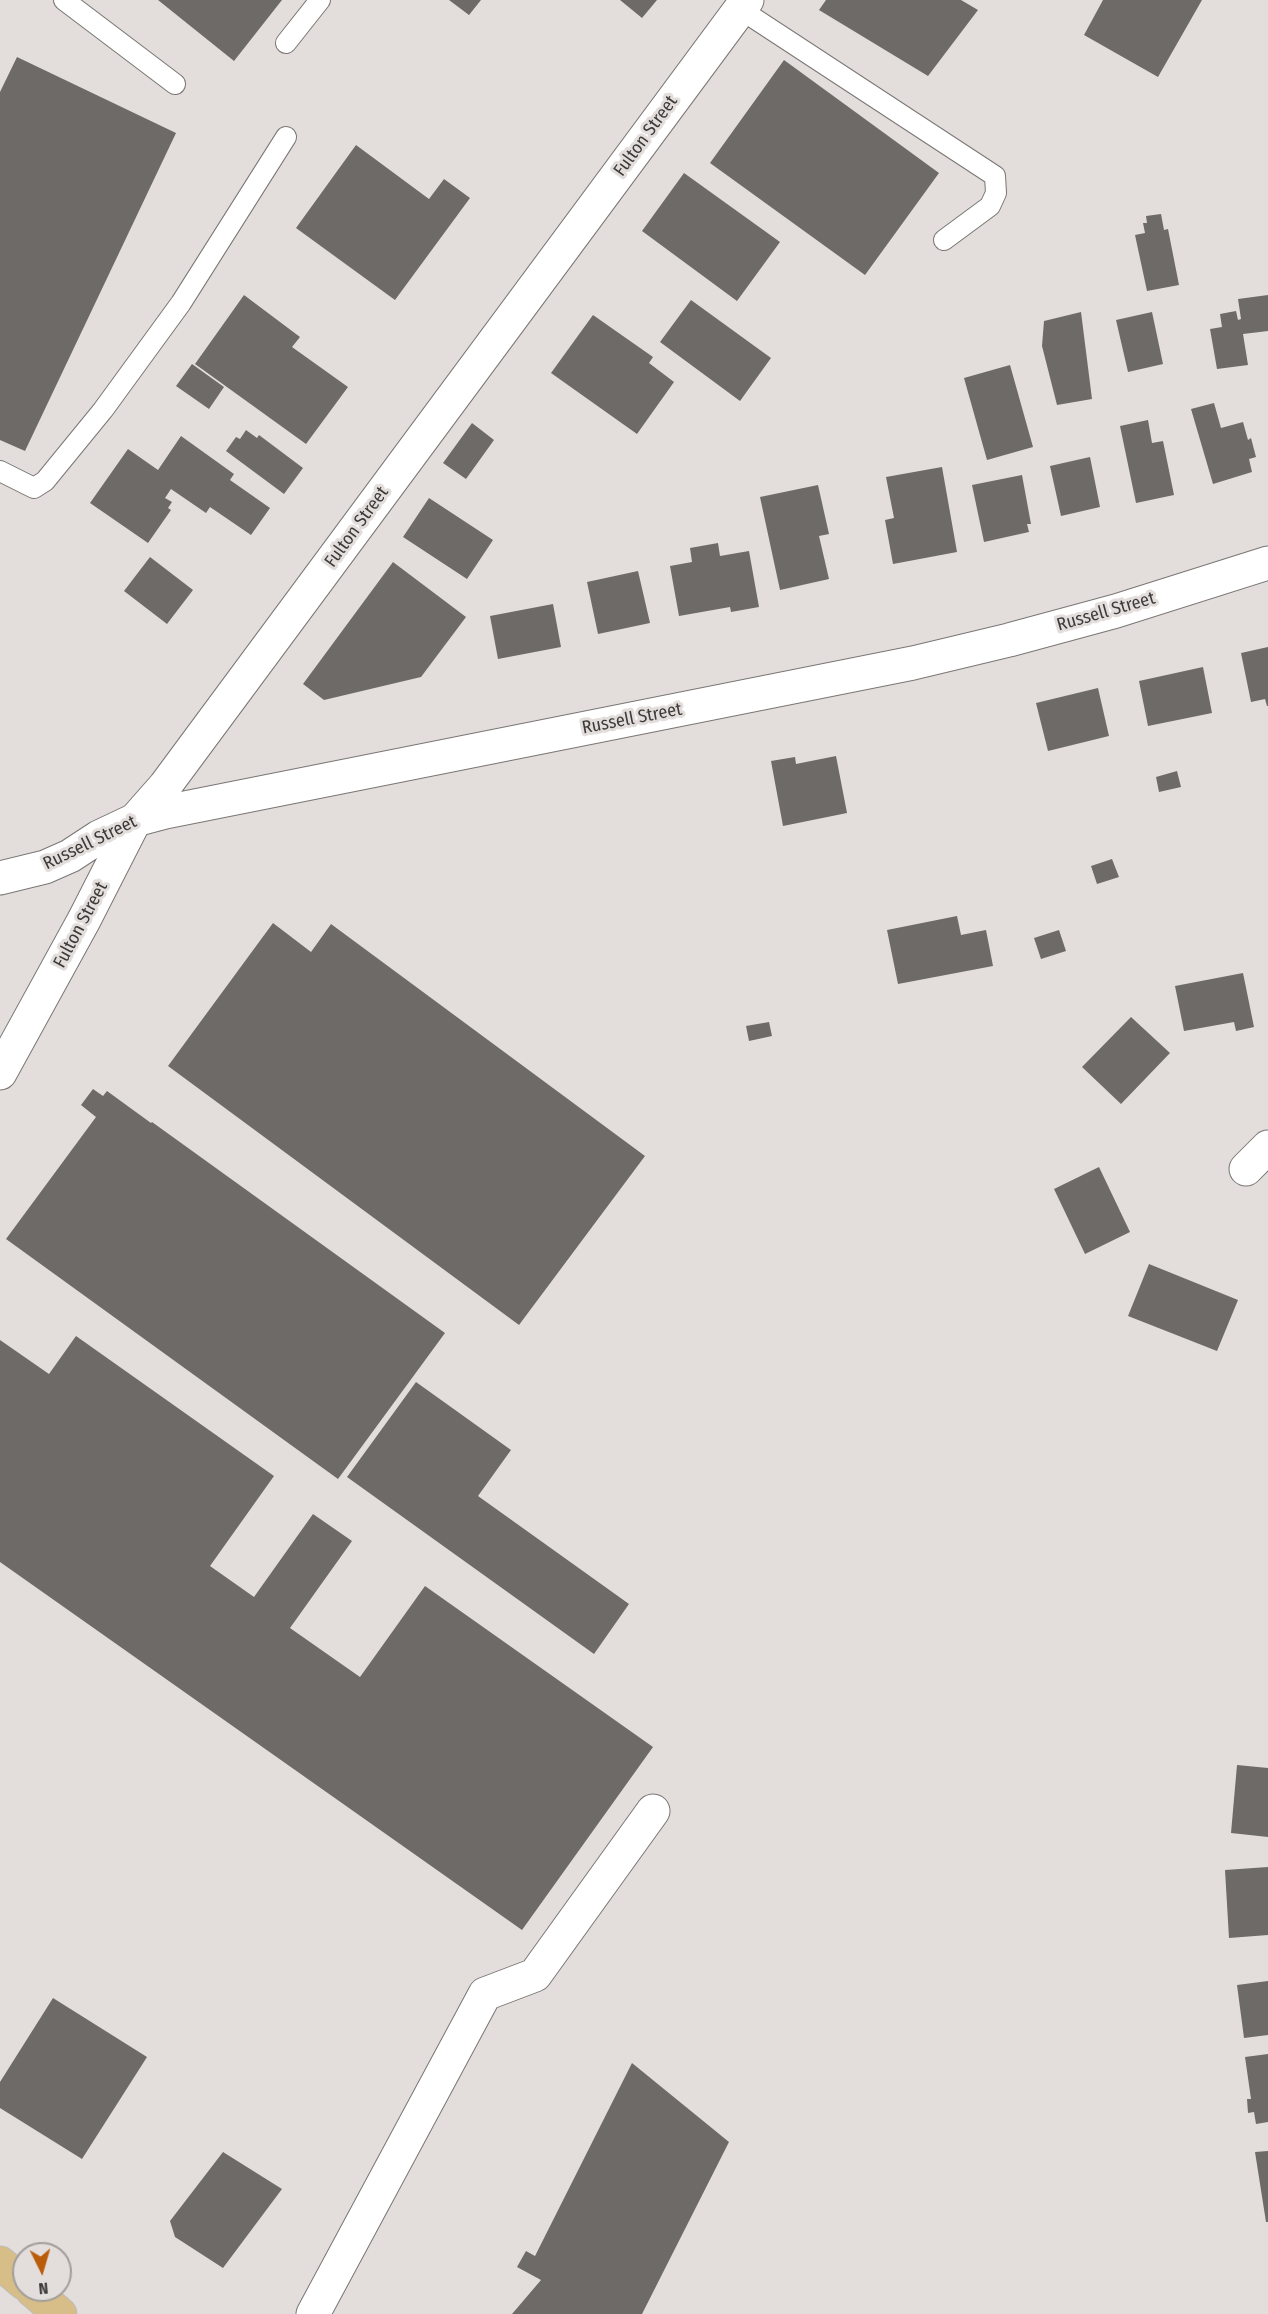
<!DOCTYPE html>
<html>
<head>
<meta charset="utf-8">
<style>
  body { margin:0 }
  #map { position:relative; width:1268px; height:2314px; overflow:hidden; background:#e3dedc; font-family:"Fira Sans Condensed",sans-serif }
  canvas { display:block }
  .north { position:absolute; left:12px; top:2242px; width:60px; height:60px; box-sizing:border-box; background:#e3dedc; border:2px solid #a19d9b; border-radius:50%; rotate:175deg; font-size:16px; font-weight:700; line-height:24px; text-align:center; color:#3d3b3a }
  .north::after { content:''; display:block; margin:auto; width:21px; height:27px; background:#ba5d0a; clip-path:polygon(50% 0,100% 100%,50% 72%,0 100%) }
</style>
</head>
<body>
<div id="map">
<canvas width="1268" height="2314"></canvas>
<div class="north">N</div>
</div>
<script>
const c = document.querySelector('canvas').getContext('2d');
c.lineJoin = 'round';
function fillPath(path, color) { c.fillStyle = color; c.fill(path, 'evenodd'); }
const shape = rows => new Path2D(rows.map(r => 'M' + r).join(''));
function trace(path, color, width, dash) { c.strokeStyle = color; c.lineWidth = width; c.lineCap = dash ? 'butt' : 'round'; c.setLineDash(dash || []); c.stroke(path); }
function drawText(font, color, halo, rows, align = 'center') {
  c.font = font + ' "Fira Sans Condensed",sans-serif'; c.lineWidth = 6; c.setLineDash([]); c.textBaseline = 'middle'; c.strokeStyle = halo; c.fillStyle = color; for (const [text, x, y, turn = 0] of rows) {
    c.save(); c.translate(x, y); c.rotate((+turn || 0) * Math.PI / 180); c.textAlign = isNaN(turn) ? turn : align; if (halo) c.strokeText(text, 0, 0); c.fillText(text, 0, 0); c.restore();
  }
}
fillPath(shape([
  [158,0,282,0,234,61],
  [449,0,481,0,469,15],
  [620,0,657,0,642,18],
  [826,0,961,0,978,10,928,76,819,10],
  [1103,0,1202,0,1158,77,1084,35],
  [17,57,176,133,25,451,0,440,0,92],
  [784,60,939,173,865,275,710,163],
  [356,145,429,199,444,179,470,198,395,300,296,228],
  [684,173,780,242,737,301,642,231],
  [1161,214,1164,230,1168,229,1179,285,1147,291,1135,235,1145,233,1143,223,1147,223,1146,216],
  [244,295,300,337,292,347,348,387,306,444,195,364],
  [1268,295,1268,331,1243,334,1248,365,1217,369,1210,329,1222,327,1220,314,1236,311,1238,320,1241,319,1238,299],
  [691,300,771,358,740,401,660,342],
  [1081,312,1092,399,1057,405,1042,346,1044,321],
  [1152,312,1163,364,1128,372,1116,320],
  [593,315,653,357,649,363,674,382,637,434,551,373],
  [192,364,224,387,209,409,176,386],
  [1010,365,1033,447,987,460,964,378],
  [1214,403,1221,428,1243,422,1248,440,1251,438,1256,457,1249,459,1252,472,1213,484,1191,409],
  [1148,420,1152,443,1163,441,1174,495,1136,503,1120,426],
  [472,423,494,440,466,479,443,463],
  [246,430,257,438,259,435,303,468,284,494,226,451,236,437,240,439],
  [181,436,234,474,230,480,270,508,251,535,210,507,206,513,171,489,165,498,172,502,168,508,171,510,148,543,90,503,128,449,158,470],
  [1090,457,1100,507,1061,516,1050,466],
  [942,467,957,552,893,564,885,520,894,518,886,477],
  [1022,475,1031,524,1027,524,1029,532,984,542,972,485],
  [818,485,829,534,819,536,829,579,780,590,760,497],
  [429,498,493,540,467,579,403,537],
  [718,543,720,556,749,551,759,607,731,612,730,607,679,616,670,566,692,562,690,548],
  [150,557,193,590,167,624,124,591],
  [393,562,466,617,421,677,324,700,303,684],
  [638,571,650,623,598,634,587,582],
  [553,604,561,647,498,659,490,616],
  [1268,647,1268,706,1267,706,1265,699,1251,702,1241,653],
  [1203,667,1212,713,1148,726,1139,681],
  [1098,688,1109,736,1048,751,1036,703],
  [836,756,847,813,783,826,771,761,795,757,796,764],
  [1177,771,1181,787,1159,792,1156,777],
  [1112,859,1119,877,1097,884,1091,866],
  [957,916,961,935,986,930,993,966,898,984,887,930],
  [273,923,311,952,331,924,645,1156,519,1325,168,1066],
  [1059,930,1066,951,1041,959,1034,938],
  [1243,973,1254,1027,1236,1031,1234,1022,1184,1031,1175,986],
  [1131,1017,1170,1053,1121,1104,1082,1067],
  [769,1022,772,1036,749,1041,746,1026],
  [93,1089,103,1096,107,1091,151,1123,152,1122,445,1333,338,1479,6,1239,96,1117,81,1105],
  [1099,1167,1130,1232,1085,1254,1054,1189],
  [1149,1264,1238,1300,1217,1351,1128,1316],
  [76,1336,274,1476,210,1566,254,1597,313,1514,352,1541,290,1628,360,1677,425,1586,653,1747,522,1930,0,1562,0,1340,49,1374],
  [416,1382,511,1450,478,1496,629,1604,594,1654,347,1477],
  [1237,1765,1268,1768,1268,1837,1231,1833],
  [1268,1867,1268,1935,1229,1938,1225,1870],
  [1268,1981,1268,2035,1244,2038,1237,1985],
  [53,1998,147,2057,82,2159,0,2108,0,2082],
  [1268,2054,1268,2122,1256,2124,1254,2112,1248,2113,1247,2099,1251,2099,1245,2057],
  [632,2063,729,2142,642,2314,512,2314,541,2280,517,2267,526,2251,535,2256],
  [1268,2151,1268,2222,1266,2222,1255,2152],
  [223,2152,282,2189,223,2268,175,2237,170,2221]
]), '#6e6a68');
const service = shape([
  [64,0,175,84],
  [740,9,995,176,996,193,990,206,944,240],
  [286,43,320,0],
  [0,471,34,488,45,481,103,410,181,303,286,137]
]);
const minor = shape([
  [0,878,45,867,70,856,99,837,135,820,165,812,913,663,1009,640,1116,611,1268,563],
  [0,1073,84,920,135,820,165,786,747,0],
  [1246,1169,1268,1147],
  [313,2314,485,1994,535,1975,653,1811]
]);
const primary = shape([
  [0,2263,24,2283],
  [32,2290,60,2314]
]);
trace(service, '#7a7674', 22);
trace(minor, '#7a7674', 35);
trace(primary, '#bdbcbc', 35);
trace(service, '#fff', 20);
trace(minor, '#fff', 33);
trace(primary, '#d7be88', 33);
drawText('18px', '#3d3b3a', '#e3dedc', [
  ["Fulton Street",646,136,-54],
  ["Fulton Street",357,527,-54],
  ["Russell Street",1106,612,-16],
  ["Russell Street",632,719,-11],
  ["Russell Street",90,843,-26],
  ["Fulton Street",81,925,-62]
]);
</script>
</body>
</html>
